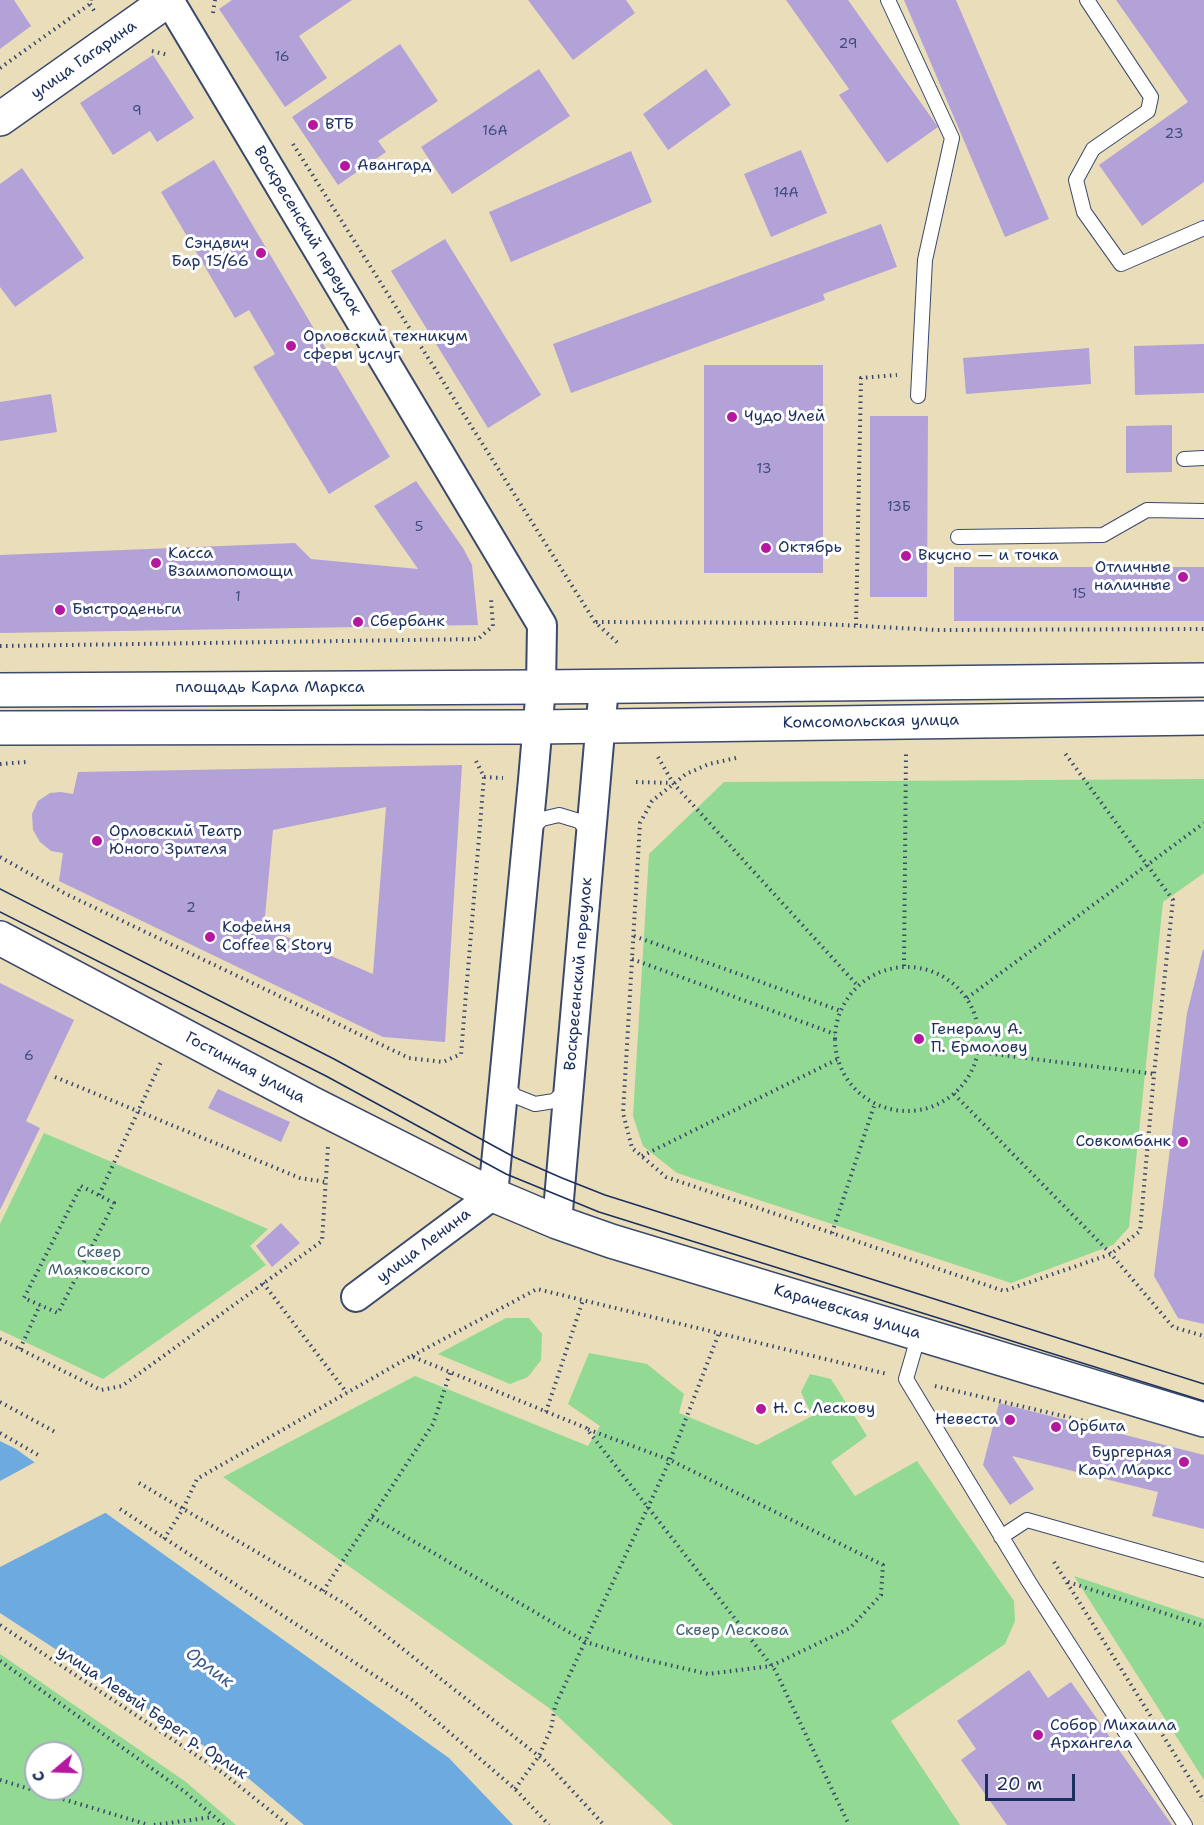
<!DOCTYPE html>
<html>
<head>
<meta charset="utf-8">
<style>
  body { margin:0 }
  #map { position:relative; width:1204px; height:1825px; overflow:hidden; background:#eaddb9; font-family:"Shantell Sans",sans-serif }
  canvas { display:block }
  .north { position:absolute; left:24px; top:1741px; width:60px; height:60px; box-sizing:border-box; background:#fff; border:2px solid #a4acbf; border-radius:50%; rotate:251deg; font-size:16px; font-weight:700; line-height:24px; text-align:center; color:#1b2f5e }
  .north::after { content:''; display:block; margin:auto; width:21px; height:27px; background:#b5179e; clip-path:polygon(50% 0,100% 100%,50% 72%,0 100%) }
  .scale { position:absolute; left:985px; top:1774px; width:90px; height:27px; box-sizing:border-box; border:3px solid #1b2f5e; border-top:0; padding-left:8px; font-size:18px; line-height:21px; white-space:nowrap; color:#1b2f5e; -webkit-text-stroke:4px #fff; paint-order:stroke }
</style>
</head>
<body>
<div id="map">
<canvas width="1204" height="1825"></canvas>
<div class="north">С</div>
<div class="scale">20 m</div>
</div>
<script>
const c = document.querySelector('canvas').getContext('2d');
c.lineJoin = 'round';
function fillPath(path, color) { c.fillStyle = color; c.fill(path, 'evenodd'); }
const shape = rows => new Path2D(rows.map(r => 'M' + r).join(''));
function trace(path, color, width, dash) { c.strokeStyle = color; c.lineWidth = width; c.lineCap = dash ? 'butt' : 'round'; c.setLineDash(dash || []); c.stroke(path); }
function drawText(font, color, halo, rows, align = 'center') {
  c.font = font + ' "Shantell Sans",sans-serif'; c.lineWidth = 6; c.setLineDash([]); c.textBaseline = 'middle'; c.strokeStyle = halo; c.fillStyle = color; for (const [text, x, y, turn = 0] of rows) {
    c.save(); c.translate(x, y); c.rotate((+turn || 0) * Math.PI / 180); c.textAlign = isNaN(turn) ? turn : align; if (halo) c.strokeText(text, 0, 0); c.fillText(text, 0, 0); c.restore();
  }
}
fillPath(shape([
  [1204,779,1204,873,1163,902,1129,1227,1113,1245,1011,1283,677,1173,643,1146,633,1116,649,854,724,782],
  [44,1133,268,1229,250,1246,266,1265,103,1379,0,1330,0,1224],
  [506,1318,529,1318,542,1334,541,1360,528,1377,510,1384,438,1354],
  [589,1353,647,1364,684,1394,679,1413,757,1445,812,1416,801,1392,810,1374,831,1379,867,1436,831,1462,855,1496,917,1461,1014,1601,1015,1621,1005,1644,891,1721,960,1825,673,1825,549,1708,223,1477,415,1376,588,1446,600,1426,568,1404],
  [1074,1576,1204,1619,1204,1780],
  [0,1654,186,1782,236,1825,0,1825],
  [36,1753,72,1753,72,1789,36,1789]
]), '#92d994');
fillPath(shape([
  [0,1441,16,1449,449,1758,513,1825,304,1825,229,1762,0,1613]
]), '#6daadf');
fillPath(shape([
  [37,1461,107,1512,0,1567,0,1481]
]), '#eaddb9');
fillPath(shape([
  [0,0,14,0,31,26,0,49],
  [232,0,352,0,299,36,327,78,285,107,219,9],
  [528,0,626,0,635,13,573,60],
  [786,0,848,0,938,127,887,163,839,95,849,89],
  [904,0,956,0,1049,219,1005,237],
  [1116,0,1204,0,1204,182,1142,226,1099,165,1188,102],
  [400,44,438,101,378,141,386,152,338,185,292,117],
  [153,55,194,118,157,142,150,131,113,155,80,103],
  [539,69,570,116,452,194,421,147],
  [706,69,731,105,668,150,643,114],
  [801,150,827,213,771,237,744,174],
  [631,151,652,202,511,262,489,212],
  [214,160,390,457,329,494,253,367,275,354,249,310,235,318,161,192],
  [22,168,84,258,15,307,0,287,0,184],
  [881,224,897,267,823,294,825,300,571,393,553,344],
  [445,239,541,395,488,428,391,271],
  [1204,344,1204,393,1135,395,1134,346],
  [1089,348,1091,384,966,394,963,358],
  [704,365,823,365,823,573,704,573],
  [51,394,57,432,0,441,0,402],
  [870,416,928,416,927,597,870,597],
  [1172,425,1172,472,1126,473,1126,426],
  [416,481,463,548,472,565,478,625,0,633,0,555,295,543,311,559,418,569,374,506],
  [954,567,1204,567,1204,621,954,621],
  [462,765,445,1042,383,1037,59,881,63,853,51,851,40,842,33,830,32,814,38,801,50,793,61,792,73,794,78,772],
  [386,807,373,974,264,927,273,830],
  [1203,949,1204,950,1204,1324,1178,1318,1154,1276,1187,1013],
  [0,983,74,1020,26,1121,40,1128,0,1210],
  [218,1089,290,1122,281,1142,208,1108],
  [281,1223,300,1243,272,1267,256,1246],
  [999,1403,1204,1455,1204,1529,1152,1516,1158,1492,1012,1456,1034,1489,1010,1505,983,1465],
  [1029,1670,1048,1698,1071,1682,1172,1825,1007,1825,961,1760,976,1749,957,1721]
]), '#b2a2d7');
const lane = shape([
  [888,0,952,138,925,260,918,396],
  [1087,0,1151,97,1148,111,1093,149,1076,180,1084,212,1121,264,1204,228],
  [1184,459,1204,458],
  [958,537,1103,535,1147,510,1204,511],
  [530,830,542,819,559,815,579,821,590,833],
  [506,1085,515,1096,535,1104,554,1101,566,1091],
  [919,1334,906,1379,1029,1582,1185,1825],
  [1001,1537,1027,1520,1204,1570]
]);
const street = shape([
  [169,0,542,625,541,687,533,780,493,1195,356,1297],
  [557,1222,604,686]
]);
const secondary = shape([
  [0,119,168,0],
  [0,938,311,1103,493,1195,557,1222,611,1241,1204,1420]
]);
const primary = shape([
  [0,690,541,687,1204,680],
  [0,728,537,727,1204,718]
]);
trace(lane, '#3a496c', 16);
trace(street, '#3a496c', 32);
trace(secondary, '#3a496c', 36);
trace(primary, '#3a496c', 36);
trace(shape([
  [90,4,96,14],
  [213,13,215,0],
  [152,51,168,55],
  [0,68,90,4,91,0],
  [293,144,595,622,620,645],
  [596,622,803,623,937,630,1204,629],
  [856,625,861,378,897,375],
  [0,646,478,639,493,626,491,599],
  [658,757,673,783,858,986],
  [736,758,709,764,686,774,652,801,640,823,623,1113,632,1148,666,1177,1004,1291,1111,1254,1140,1231,1154,1074,1173,900,1064,752],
  [0,764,26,762],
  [484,777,503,778],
  [636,782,672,783],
  [0,857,66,894,409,1058,443,1062,461,1054,484,777,475,759],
  [634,936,841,1011],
  [632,959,835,1034],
  [904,966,906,754],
  '835 1039a72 72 0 1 1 144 0a72 72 0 1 1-144 0Z',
  [967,998,1204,823],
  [978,1052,1154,1074],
  [55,1077,300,1178,326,1182],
  [954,1094,1111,1254,1173,1327,1204,1336],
  [642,1156,838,1059],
  [81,1186,114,1203,58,1313,24,1298,81,1186],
  [99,1195,162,1060],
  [832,1233,875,1103],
  [263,1283,347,1393],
  [0,1339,101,1390,122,1386,322,1241,328,1146],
  [20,1349,40,1305],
  [412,1356,537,1289,887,1374],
  [935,1386,1106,1426],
  [0,1402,57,1433],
  [546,1412,583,1300],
  [0,1433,40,1456],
  [139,1483,347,1605,545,1761,604,1825],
  [120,1509,412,1700,515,1789,549,1825],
  [372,1517,586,1642,635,1657,708,1674,771,1666,850,1628,881,1595,883,1565,670,1460,587,1429],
  [164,1539,183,1509,197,1479,411,1356,586,1428,775,1670,849,1825],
  [1054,1562,1204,1801],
  [1068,1582,1204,1626],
  [323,1591,433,1424,450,1373],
  [0,1625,223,1773,288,1825],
  [0,1661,185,1792,224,1825],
  [0,1780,149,1825],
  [515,1789,539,1756,551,1729,555,1706,670,1460,719,1333],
  [154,1825,213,1817]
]), '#3a496c', 4, [1.5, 4.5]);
trace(lane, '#fff', 14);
trace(street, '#fff', 28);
trace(secondary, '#fff', 33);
trace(primary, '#fff', 33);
trace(shape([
  [0,889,334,1059,514,1157,562,1178,605,1195,1204,1384],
  [0,912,326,1076,506,1174,599,1212,1204,1401]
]), '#1b2f5e', 1.5);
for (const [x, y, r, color] of [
  [313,125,6,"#b5179e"],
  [345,166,6,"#b5179e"],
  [261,253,6,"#b5179e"],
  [291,346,6,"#b5179e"],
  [732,417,6,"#b5179e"],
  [766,548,6,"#b5179e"],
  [906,556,6,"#b5179e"],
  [156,563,6,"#b5179e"],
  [1183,577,6,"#b5179e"],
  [60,610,6,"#b5179e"],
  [358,622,6,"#b5179e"],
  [97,841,6,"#b5179e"],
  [210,937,6,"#b5179e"],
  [919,1039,6,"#b5179e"],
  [1183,1142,6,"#b5179e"],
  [761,1409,6,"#b5179e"],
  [1010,1420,6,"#b5179e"],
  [1056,1427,6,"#b5179e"],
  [1184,1462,6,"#b5179e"],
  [1038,1735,6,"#b5179e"]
]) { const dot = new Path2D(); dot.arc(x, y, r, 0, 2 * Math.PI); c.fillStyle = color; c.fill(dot); trace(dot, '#fff', 2); }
drawText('14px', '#414c7c', null, [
  ["29",848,44],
  ["16",282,57],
  ["9",137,111],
  ["16А",495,131],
  ["23",1174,134],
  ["14А",786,193],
  ["13",764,469],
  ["13Б",899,507],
  ["5",419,527],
  ["15",1079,594],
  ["1",238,597],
  ["2",191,908],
  ["6",29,1056]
]);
drawText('16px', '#1b2f5e', '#fff', [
  ["улица Гагарина",84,60,-35],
  ["Воскресенский переулок",307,231,59],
  ["площадь Карла Маркса",270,688],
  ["Комсомольская улица",871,722,-1],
  ["Воскресенский переулок",579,974,-85],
  ["Гостинная улица",245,1068,28],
  ["улица Ленина",424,1246,-37],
  ["Карачевская улица",847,1312,17],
  ["улица Левый Берег р. Орлик",152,1713,34]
]);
drawText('16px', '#1b2f5e', '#fff', [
  ["ВТБ",325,125],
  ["Авангард",357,166],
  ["Сэндвич",249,244,"right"],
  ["Бар 15/66",249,262,"right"],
  ["Орловский техникум",303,337],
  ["сферы услуг",303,355],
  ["Чудо Улей",744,417],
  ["Октябрь",778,548],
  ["Касса",168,554],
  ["Взаимопомощи",168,572],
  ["Вкусно — и точка",918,556],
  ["Отличные",1171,568,"right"],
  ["наличные",1171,586,"right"],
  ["Быстроденьги",72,610],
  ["Сбербанк",370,622],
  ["Орловский Театр",109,832],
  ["Юного Зрителя",109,850],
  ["Кофейня",222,928],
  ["Coffee & Story",222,946],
  ["Генералу А.",931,1030],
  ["П. Ермолову",931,1048],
  ["Совкомбанк",1171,1142,"right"],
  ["Н. С. Лескову",773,1409],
  ["Невеста",998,1420,"right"],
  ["Орбита",1068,1427],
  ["Бургерная",1172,1453,"right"],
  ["Карл Маркс",1172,1471,"right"],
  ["Собор Михаила",1050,1726],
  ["Архангела",1050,1744]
], 'left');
drawText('16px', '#3f626e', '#fff', [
  ["Сквер",99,1253],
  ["Маяковского",99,1271],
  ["Сквер Лескова",732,1631]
]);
drawText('italic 18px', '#385a8b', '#fff', [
  ["Орлик",209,1668,37]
]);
</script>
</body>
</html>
